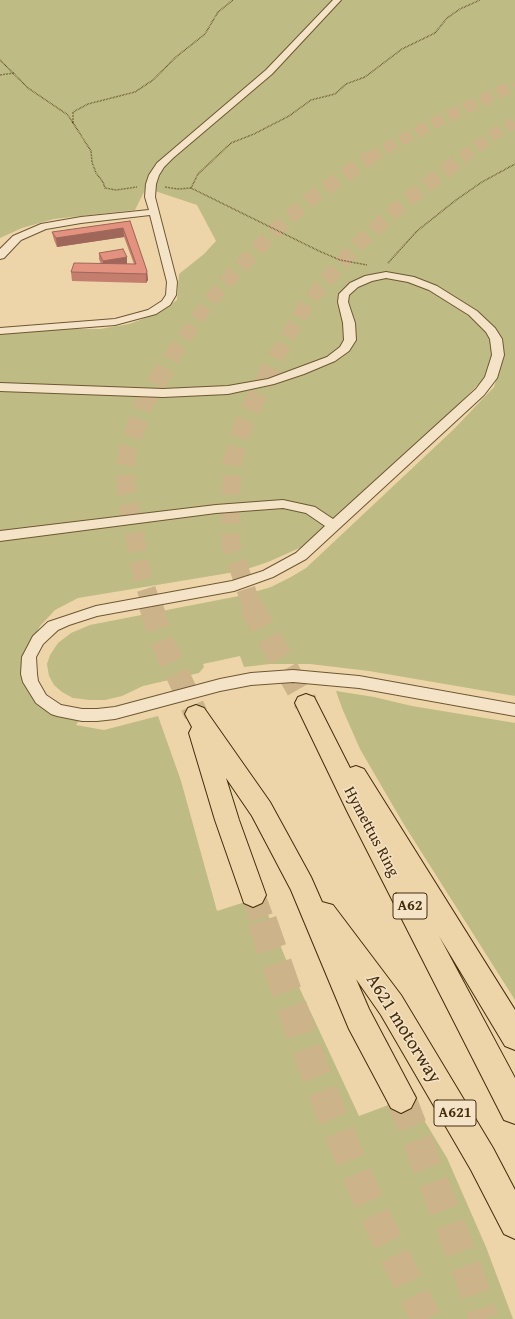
<!DOCTYPE html>
<html>
<head>
<meta charset="utf-8">
<style>
  body { margin:0 }
  canvas { display:block; background:#eed4a9 }
</style>
</head>
<body>
<canvas width="515" height="1319"></canvas>
<script>
const c = document.querySelector('canvas').getContext('2d');
c.lineJoin = 'round';
function fillPath(path, color) { c.fillStyle = color; c.fill(path, 'evenodd'); }
const shape = rows => new Path2D(rows.map(r => 'M' + r).join(''));
function trace(path, color, width, dash) { c.strokeStyle = color; c.lineWidth = width; c.lineCap = dash ? 'butt' : 'round'; c.setLineDash(dash || []); c.stroke(path); }
function drawText(font, color, halo, rows, align = 'center') {
  c.font = font + ' "Gentium Book Plus",serif'; c.lineWidth = 3; c.setLineDash([]); c.textBaseline = 'middle'; c.strokeStyle = halo; c.fillStyle = color; for (const [text, x, y, turn = 0] of rows) {
    c.save(); c.translate(x, y); c.rotate((+turn || 0) * Math.PI / 180); c.textAlign = isNaN(turn) ? turn : align; if (halo) c.strokeText(text, 0, 0); c.fillText(text, 0, 0); c.restore();
  }
}
fillPath(shape([
  [0,0,515,0,515,696,369,671,310,664,270,664,244,667,240,656,203,664,204,667,199,673,143,686,122,696,105,700,90,700,73,698,62,692,54,685,49,676,47,664,50,655,58,643,71,633,90,625,244,595,271,587,291,577,306,568,453,430,494,387,502,361,431,431,304,546,268,562,241,571,78,598,55,610,40,626,32,641,36,688,80,719,76,725,104,730,158,716,181,781,217,911,261,897,285,957,359,1116,410,1097,447,1158,486,1247,513,1319,0,1319,0,331,41,327,75,329,100,329,129,324,151,316,177,300,179,274,204,254,216,241,197,205,146,188,135,210,54,219,22,228,0,238],
  [336,691,374,697,412,706,515,723,515,1000,403,823,360,749,342,708]
]), '#bebb84');
trace(shape([
  [369,158,430,125,515,85],
  [462,158,496,133,515,123]
]), '#ccb38a', 12, [12, 6]);
trace(shape([
  [171,357,206,306,226,282,272,233,309,200,371,157],
  [276,357,307,303,357,245,407,200,464,157]
]), '#ccb38a', 15, [15, 8]);
trace(shape([
  [152,607,143,579,126,491,125,468,128,450,144,404,172,356],
  [252,607,231,545,231,492,233,460,244,423,277,356]
]), '#ccb38a', 19, [19, 10]);
trace(shape([
  [151,606,162,641,196,714],
  [251,606,306,703],
  [253,895,263,922]
]), '#ccb38a', 24, [24, 12]);
trace(shape([
  [262,921,305,1044,333,1118,373,1211,426,1319],
  [401,1098,470,1277,484,1319]
]), '#ccb38a', 30, [30, 15]);
const minor = shape([
  [333,0,341,0,272,74,173,158,164,167,159,175,156,184,155,197,177,282,176,295,170,305,156,314,115,325,0,334,0,328,115,319,148,310,162,301,166,295,167,282,150,215,81,223,46,229,21,240,4,258,0,259,0,249,13,236,41,224,81,217,149,210,145,197,146,184,149,175,157,163,266,70,333,0],
  [386,272,414,277,437,286,477,311,495,328,502,339,504,355,497,378,484,395,306,559,273,577,234,591,97,616,69,625,58,630,43,644,36,657,37,674,38,681,46,695,61,705,82,709,97,709,115,707,220,679,251,673,293,670,359,676,515,704,515,716,359,688,293,682,251,685,220,691,115,719,97,721,82,721,57,716,51,714,36,703,23,682,21,674,22,657,33,636,48,622,96,606,232,581,263,571,296,553,325,526,306,513,283,508,216,513,0,541,0,531,216,505,283,500,315,507,333,519,476,389,485,377,492,355,490,339,486,332,469,315,429,290,408,282,386,278,372,281,358,287,349,295,348,302,355,323,356,340,349,351,335,361,304,374,274,384,228,394,163,397,0,391,0,383,163,389,228,386,268,379,327,357,340,347,344,340,343,323,338,302,339,294,350,283,365,276,386,272]
]);
const motorway = shape([
  [306,694,314,697,350,768,356,766,364,769,515,1010,515,1050,505,1046,439,936,515,1078,515,1124,504,1120,347,811,295,703,298,697,306,694],
  [196,705,204,708,270,802,311,877,322,902,333,905,401,995,493,1148,515,1190,515,1239,504,1234,471,1170,381,1015,356,979,369,1009,416,1098,411,1108,401,1113,391,1108,349,1029,291,890,252,816,226,778,239,820,266,895,262,903,253,907,244,903,215,820,189,733,192,727,185,714,188,708,196,705]
]);
trace(minor, '#6e5733', 2);
trace(motorway, '#442d0c', 2);
trace(shape([
  [0,60,28,88,68,115,91,151,92,162,96,173,103,182,105,188,116,190,137,187],
  [0,75,14,73],
  [73,123,73,112,88,104,135,92,153,80,176,57,205,34,218,12,233,0],
  [165,187,178,189,191,188],
  [191,188,198,174,231,143,254,134,289,116,311,100,335,94,346,84,365,77,402,49,435,33,447,18,460,9,480,0],
  [191,188,319,251,340,260,367,265],
  [388,263,417,231,456,200,482,182,515,164]
]), '#442d0c', 1.5, [0.5, 1]);
fillPath(minor, '#f4e3c7');
fillPath(motorway, '#eed4a9');
fillPath(shape([
  [130,221,147,271,148,280,146,283,72,281,71,272,101,264,99,259,99,253,127,264,124,264,134,264,124,237,57,247,54,240,52,232]
]), '#c37e6e');
fillPath(shape([
  [123,228,124,237,57,247,56,238],
  [127,257,127,264,103,268,103,261],
  [147,271,148,280,146,283,146,274]
]), '#9f665a');
const building = shape([
  [130,221,147,271,146,274,71,272,74,263,136,264,123,228,56,238,52,232,130,221],
  [123,249,127,257,103,261,99,253,123,249]
]);
fillPath(building, '#e39280');
trace(building, '#9f665a', 1);
for (const [x, y, w] of [
  [410,906,34],
  [455,1113,42]
]) { const box = new Path2D(); box.roundRect(x - w / 2, y - 13, w, 26, 3); c.fillStyle = '#f4e3c7'; c.fill(box); trace(box, '#442d0c', 1); }
drawText('bold 15px', '#442d0c', null, [
  ["Α62",410,906],
  ["Α621",455,1113]
]);
drawText('16px', '#442d0c', '#f4e3c7', [
  ["Hymettus Ring",371,832,62]
]);
drawText('19px', '#442d0c', '#f4e3c7', [
  ["A621 motorway",403,1029,58]
]);
</script>
</body>
</html>
